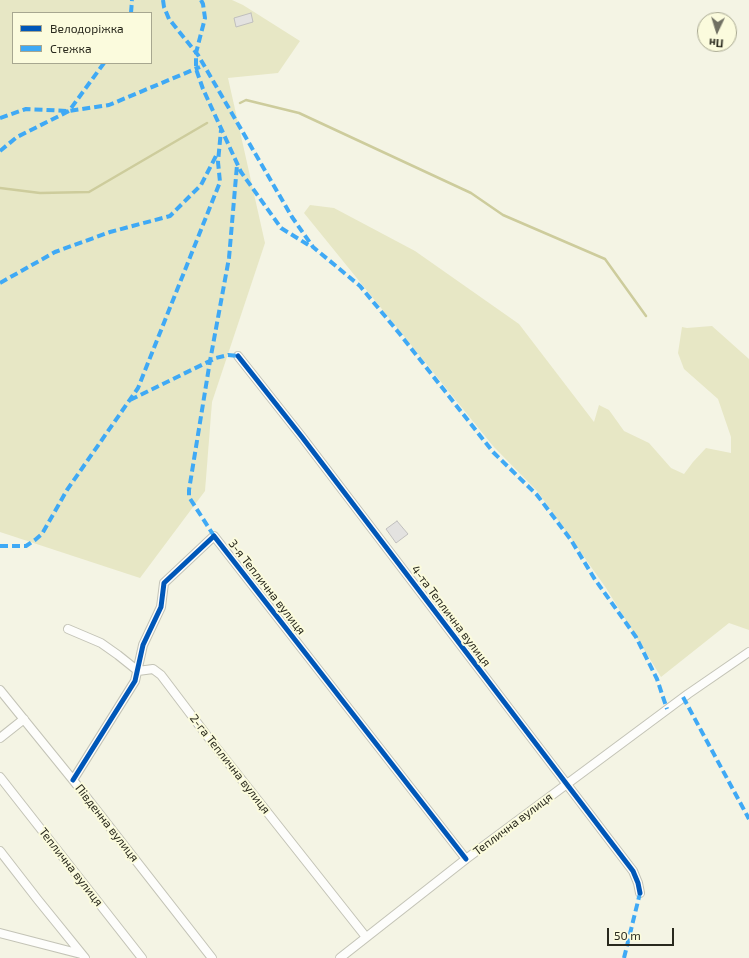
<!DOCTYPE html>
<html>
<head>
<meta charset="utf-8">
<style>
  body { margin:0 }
  #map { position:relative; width:749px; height:958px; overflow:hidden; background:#f4f4e4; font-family:"Exo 2",sans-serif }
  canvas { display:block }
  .legend { position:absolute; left:12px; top:12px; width:140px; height:52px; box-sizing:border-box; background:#fbfbdd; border:1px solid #a7a790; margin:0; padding:5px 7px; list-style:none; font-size:12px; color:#29291d }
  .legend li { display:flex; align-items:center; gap:8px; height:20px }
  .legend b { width:20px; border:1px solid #a7a790 }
  .north { position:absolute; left:697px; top:12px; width:40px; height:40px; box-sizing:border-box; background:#fbfbdd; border:1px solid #a7a790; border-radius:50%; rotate:184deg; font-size:11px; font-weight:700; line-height:16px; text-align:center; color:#29291d }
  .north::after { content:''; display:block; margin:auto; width:14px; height:18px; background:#707063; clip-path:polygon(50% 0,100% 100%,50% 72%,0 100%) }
  .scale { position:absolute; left:607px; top:928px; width:67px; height:18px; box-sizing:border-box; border:2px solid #29291d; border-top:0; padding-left:5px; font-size:12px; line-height:14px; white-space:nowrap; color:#29291d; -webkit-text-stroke:3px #fbfbdd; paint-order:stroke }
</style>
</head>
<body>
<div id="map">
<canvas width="749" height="958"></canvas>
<ul class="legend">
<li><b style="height:5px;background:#0057b8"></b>Велодоріжка</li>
<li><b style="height:5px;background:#3fa9f5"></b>Стежка</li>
</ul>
<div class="north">Пн</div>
<div class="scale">50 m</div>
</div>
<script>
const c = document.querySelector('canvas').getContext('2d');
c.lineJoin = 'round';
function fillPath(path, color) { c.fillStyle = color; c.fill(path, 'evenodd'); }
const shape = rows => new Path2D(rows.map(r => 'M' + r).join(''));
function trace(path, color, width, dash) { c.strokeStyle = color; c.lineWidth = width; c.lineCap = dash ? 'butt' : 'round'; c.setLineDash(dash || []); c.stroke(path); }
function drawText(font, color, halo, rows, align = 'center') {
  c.font = font + ' "Exo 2",sans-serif'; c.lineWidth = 4; c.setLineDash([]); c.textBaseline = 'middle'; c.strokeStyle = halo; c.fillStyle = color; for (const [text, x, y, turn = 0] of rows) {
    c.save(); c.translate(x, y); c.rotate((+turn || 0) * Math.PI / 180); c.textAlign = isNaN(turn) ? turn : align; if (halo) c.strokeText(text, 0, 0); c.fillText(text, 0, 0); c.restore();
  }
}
fillPath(shape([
  [0,0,232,0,243,5,300,41,278,73,228,78,265,243,212,402,205,491,140,578,0,532],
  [13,13,151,13,151,63,13,63],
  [310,205,334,208,415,251,519,324,594,422,599,405,609,410,624,431,649,443,671,468,684,474,693,462,706,448,731,453,731,437,718,399,684,369,678,353,682,327,687,328,712,326,749,359,749,630,729,623,661,677,606,588,538,492,493,446,304,213]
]), '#e7e7c5');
trace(shape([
  [240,103,246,100,299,113,471,193,503,215,605,259,646,316],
  [0,188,40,193,89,192,207,123]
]), '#cdcc9c', 2.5);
const building = shape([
  [251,13,253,22,236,27,234,18,251,13],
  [397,521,408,534,396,543,386,529,397,521]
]);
fillPath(building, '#e3e2e0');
trace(building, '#c0bfbd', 1);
const minor = shape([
  [238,356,302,437,633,871,638,883,640,893],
  [68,629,101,643,118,655,138,671,153,669,161,675,211,741,366,937],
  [0,690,73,780,212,958],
  [0,738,24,719],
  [0,777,142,958],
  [73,780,135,681,143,645,161,607,164,583,214,536,466,859],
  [0,851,38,900,85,958],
  [0,933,81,954],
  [340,958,466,859,688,694,749,652]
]);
trace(minor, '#c3c3b6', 10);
trace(minor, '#fdfdfb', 8);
trace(shape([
  [163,0,164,7,169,19,198,55,292,217,313,247,360,286,399,333,493,452,537,495,571,540,594,578,636,637,657,679,667,709],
  [201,0,203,4,205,18,196,53,196,69,203,89,241,172,281,228,310,246],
  [131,13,132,0],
  [0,118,26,109,69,111,109,105,200,67],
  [0,151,17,137,69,111,104,63],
  [0,283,55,252,110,232,170,216,201,185,217,154],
  [130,400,216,358,228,355,238,356],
  [214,536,189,497,189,490,210,361,229,258,237,165],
  [0,546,26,546,35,540,42,534,67,490,138,388,220,182,218,162,221,130],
  [683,697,749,819],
  [624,958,640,893]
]), '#3fa9f5', 4, [8, 4]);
trace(shape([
  [238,356,302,437,633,871,638,883,640,893],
  [73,780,135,681,143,645,161,607,164,583,214,536,466,859]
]), '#0057b8', 5);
drawText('12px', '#29291d', '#fbfbdd', [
  ["3-я Теплична вулиця",267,587,52],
  ["4-та Теплична вулиця",451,616,53],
  ["2-га Теплична вулиця",230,764,52],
  ["Південна вулиця",107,823,52],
  ["Теплична вулиця",513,824,-37],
  ["Теплична вулиця",71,867,52]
]);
</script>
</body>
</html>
